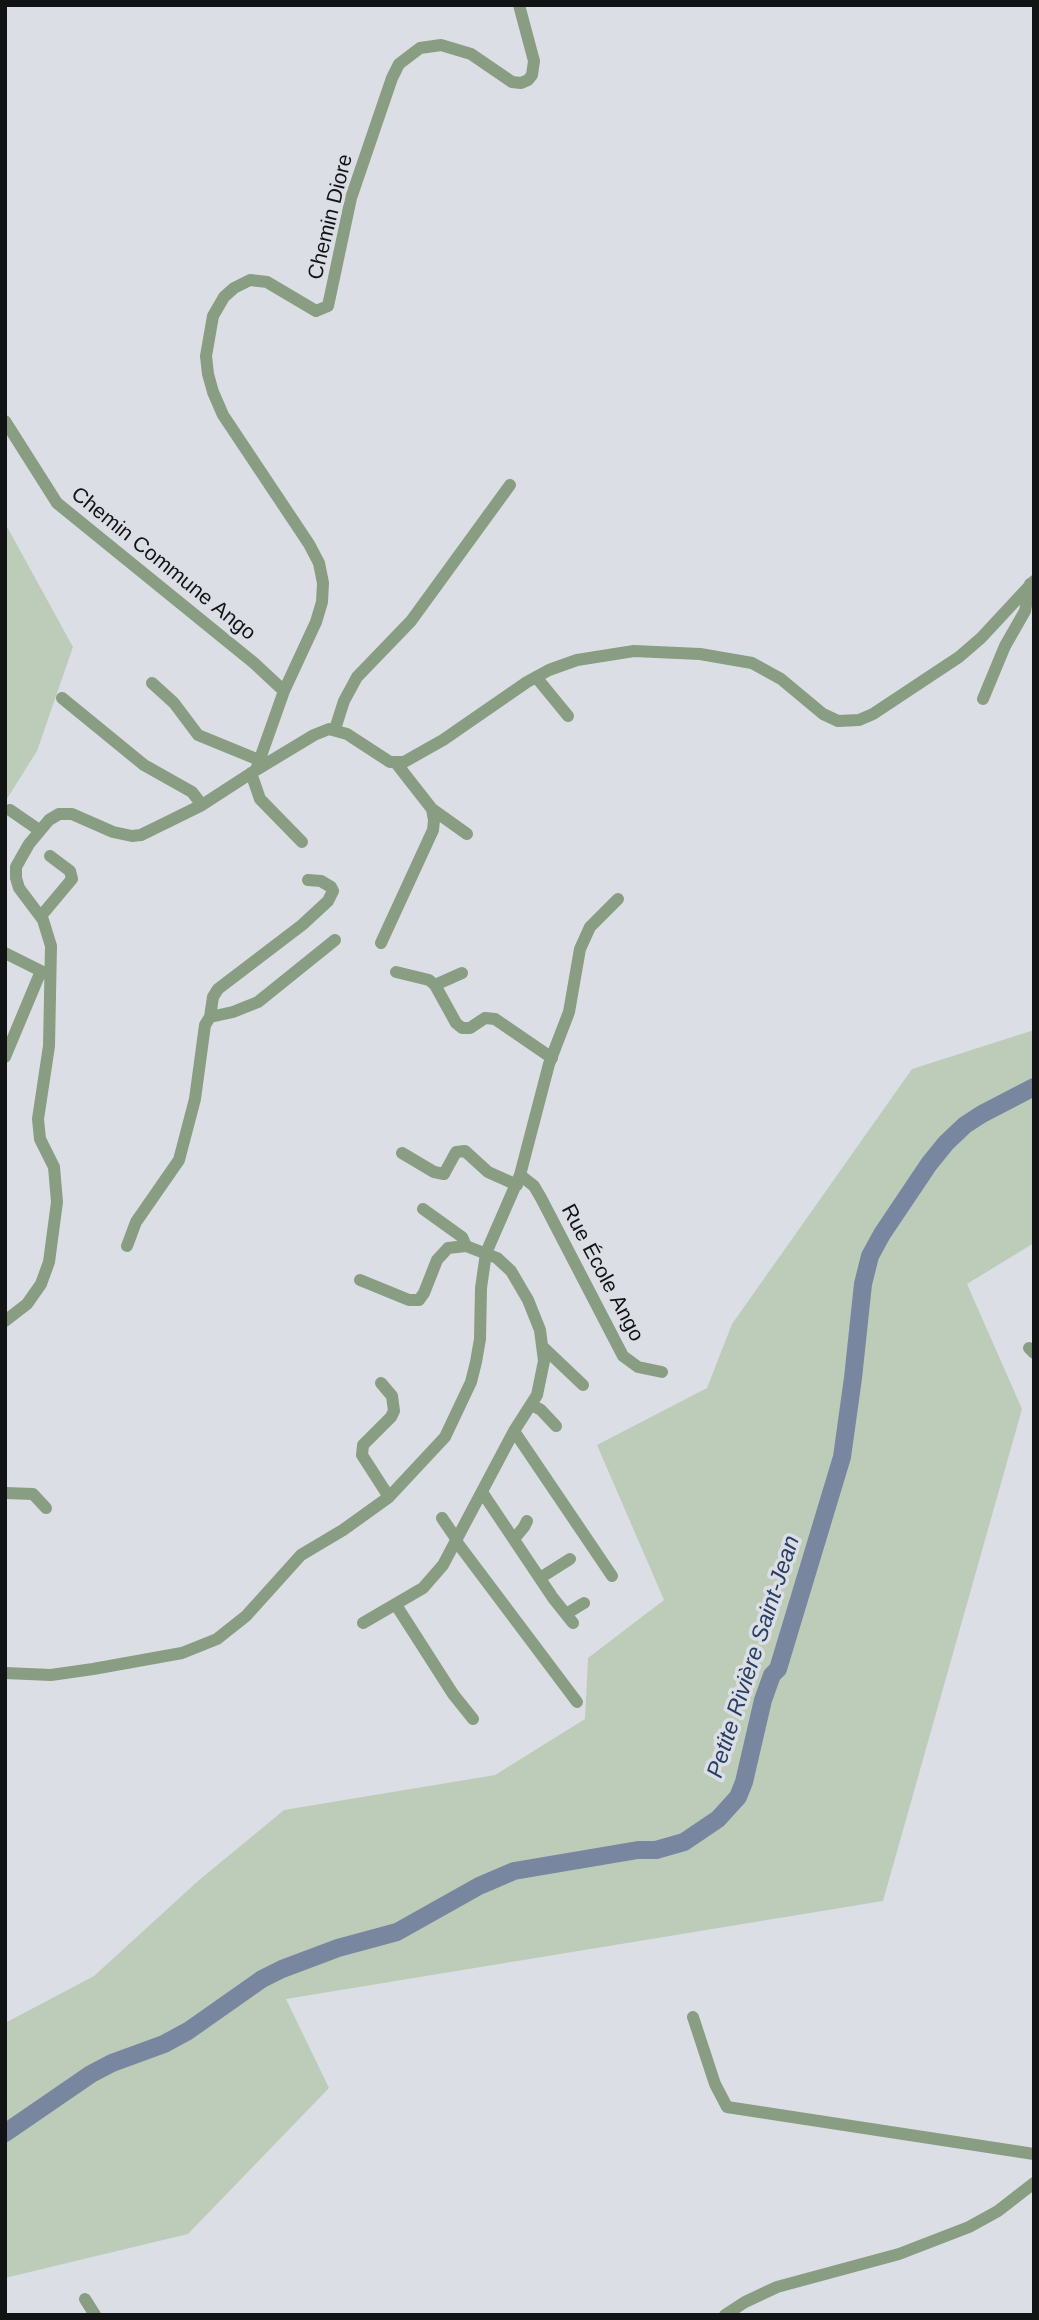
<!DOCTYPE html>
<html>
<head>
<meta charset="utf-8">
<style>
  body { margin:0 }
  #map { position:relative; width:1039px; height:2320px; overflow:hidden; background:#dbdfe5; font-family:Arial,sans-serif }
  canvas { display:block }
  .frame { position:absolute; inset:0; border:7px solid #121315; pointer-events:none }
</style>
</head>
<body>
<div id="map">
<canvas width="1039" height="2320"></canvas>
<div class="frame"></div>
</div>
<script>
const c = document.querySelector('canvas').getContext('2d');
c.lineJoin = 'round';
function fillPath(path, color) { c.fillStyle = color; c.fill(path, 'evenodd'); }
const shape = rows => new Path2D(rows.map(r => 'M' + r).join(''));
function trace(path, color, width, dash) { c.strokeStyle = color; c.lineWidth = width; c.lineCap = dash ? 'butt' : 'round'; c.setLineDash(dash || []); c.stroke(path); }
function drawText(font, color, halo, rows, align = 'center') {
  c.font = font + ' Arial,sans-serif'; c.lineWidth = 7; c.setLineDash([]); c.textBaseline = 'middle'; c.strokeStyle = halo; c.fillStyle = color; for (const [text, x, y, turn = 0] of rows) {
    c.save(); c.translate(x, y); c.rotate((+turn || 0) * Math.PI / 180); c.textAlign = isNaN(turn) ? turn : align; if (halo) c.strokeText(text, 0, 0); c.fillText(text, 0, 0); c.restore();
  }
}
fillPath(shape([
  [5,523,73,647,37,751,5,802],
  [1034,1030,1034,1243,967,1284,1022,1409,883,1901,286,1999,329,2088,188,2234,5,2278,5,2023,94,1976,198,1881,284,1810,495,1775,585,1719,588,1658,664,1600,597,1445,707,1388,732,1324,912,1069]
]), '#bdccb9');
trace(shape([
  [5,2133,91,2074,112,2063,164,2044,188,2031,262,1979,282,1969,338,1948,397,1932,479,1886,514,1871,638,1850,656,1850,684,1842,718,1819,738,1797,744,1782,763,1700,772,1675,778,1669,842,1457,853,1378,863,1284,870,1256,882,1234,929,1164,946,1143,965,1125,982,1114,1034,1087]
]), '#78869f', 18);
trace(shape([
  [5,421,57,503,254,663,284,691],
  [536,677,568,716],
  [152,683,174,703,198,735,259,760],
  [62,698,144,765,192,792,202,805],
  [983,699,1005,646,1025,611,1030,584],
  [335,729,344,701,357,677,411,621,510,485],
  [256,770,284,691,316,622,322,602,323,583,319,563,309,544,223,415,213,392,208,374,206,356,213,316,224,297,234,288,250,280,267,282,316,311,328,306,351,198,392,78,399,64,420,48,441,45,471,54,512,82,521,83,528,80,532,75,534,61,519,5],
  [251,773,260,799,302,842],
  [432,809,467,834],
  [10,810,39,830],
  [41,916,72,879,70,871,50,856],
  [381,943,433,830,434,820,432,809,396,763],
  [5,953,49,975],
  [396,972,429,980,435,985,456,1023,462,1028,470,1028,485,1018,495,1019,552,1058],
  [435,985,462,973],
  [210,1017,233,1012,258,1002,335,940],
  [5,1057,41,971],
  [402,1153,434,1172,444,1174,456,1152,465,1151,488,1172,517,1185],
  [520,1175,534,1186,541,1198,623,1356,638,1367,662,1372],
  [423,1209,462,1237,466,1246],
  [127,1246,136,1222,179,1160,195,1099,205,1025,210,1017,213,997,218,989,302,925,328,901,333,891,331,887,321,881,308,880],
  [360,1280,409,1300,419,1300,424,1293,437,1260,448,1248,466,1246,497,1258,511,1271,528,1300,540,1330,544,1361,537,1395,514,1431,443,1565,423,1588,363,1623],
  [5,1321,27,1304,41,1284,49,1262,57,1202,54,1167,40,1139,38,1119,49,1046,51,946,43,920,19,888,16,878,16,867,21,858,29,844,49,820,59,814,72,814,113,832,132,836,141,835,202,805,256,770,314,735,329,729,347,734,390,762,404,762,443,740,527,682,549,670,577,660,634,651,700,654,752,663,781,679,823,714,838,721,859,720,873,714,959,657,981,638,1034,581],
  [543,1347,583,1385],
  [1029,1348,1034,1353],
  [381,1383,392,1396,394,1411,391,1417,363,1445,362,1455,389,1497],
  [532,1405,541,1410,556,1426],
  [514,1431,612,1576],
  [482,1492,553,1598,573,1623],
  [5,1493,33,1494,46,1508],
  [442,1518,457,1540],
  [514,1539,524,1527,527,1521],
  [456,1541,577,1702],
  [540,1578,570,1559],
  [396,1605,453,1694,473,1719],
  [566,1614,584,1603],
  [5,1673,51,1675,93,1669,182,1653,217,1639,246,1616,301,1555,343,1530,389,1497,445,1437,471,1382,476,1362,480,1339,481,1288,486,1253,520,1175,549,1064,569,1012,580,949,590,927,618,899],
  [693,2017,715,2084,727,2107,1034,2154],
  [85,2299,95,2315],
  [725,2315,745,2302,777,2287,899,2254,969,2227,998,2211,1034,2183]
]), '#889d82', 12);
drawText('21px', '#121315', '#dbdfe5', [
  ["Chemin Diore",331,217,-76],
  ["Chemin Commune Ango",163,564,39],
  ["Rue École Ango",602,1273,62]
]);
drawText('italic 23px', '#293e64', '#dbdfe5', [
  ["Petite Rivière Saint-Jean",754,1657,-72]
]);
</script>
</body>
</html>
